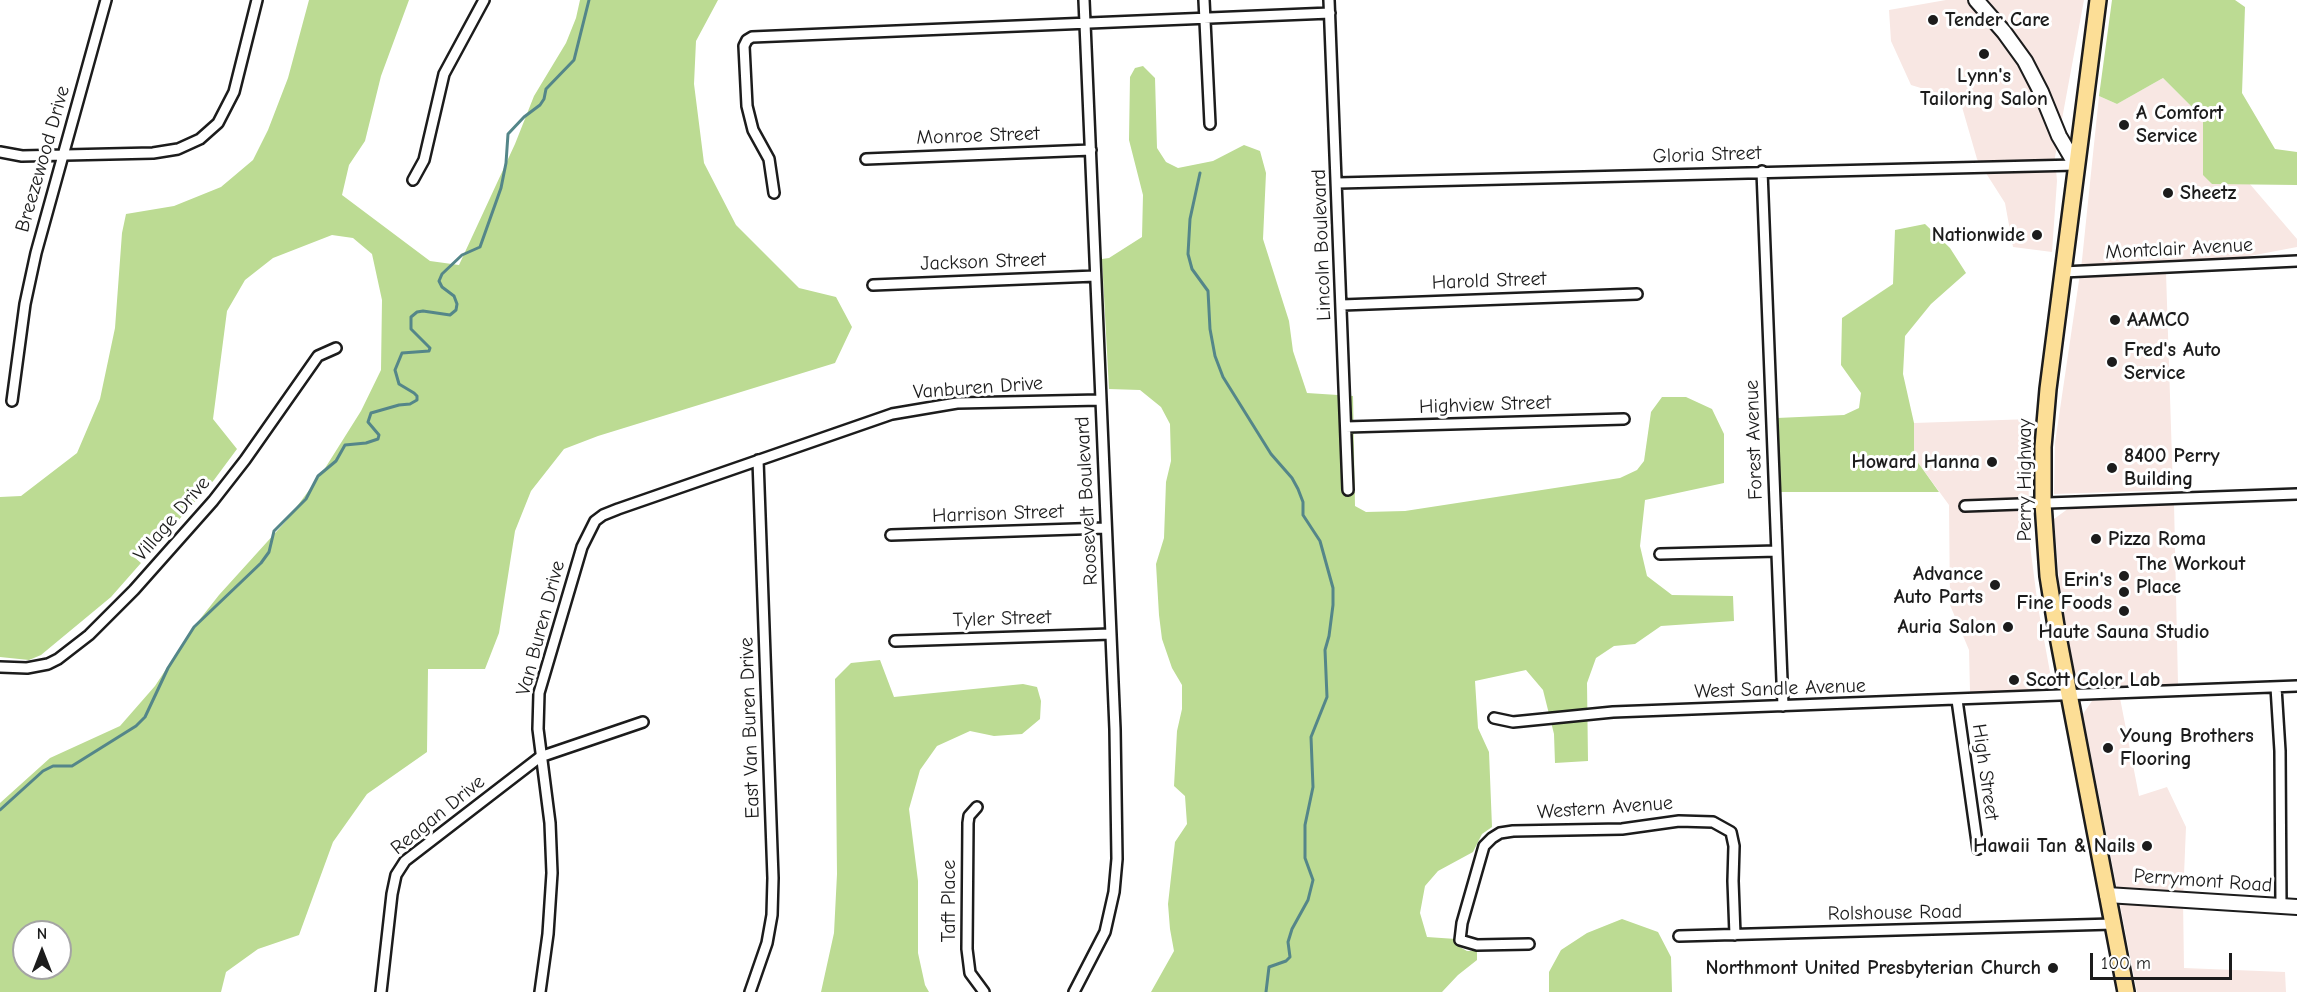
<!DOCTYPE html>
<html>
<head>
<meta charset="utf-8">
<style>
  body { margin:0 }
  #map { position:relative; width:2297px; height:992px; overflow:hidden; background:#fff; font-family:"Comic Neue",sans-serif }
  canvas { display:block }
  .north { position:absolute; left:12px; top:920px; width:60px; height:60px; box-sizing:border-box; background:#fff; border:2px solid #a4a4a4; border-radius:50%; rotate:0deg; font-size:16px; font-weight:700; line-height:24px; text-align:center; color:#1c1c1c }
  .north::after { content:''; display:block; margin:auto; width:21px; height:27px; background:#1c1c1c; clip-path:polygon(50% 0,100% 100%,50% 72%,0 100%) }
  .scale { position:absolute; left:2090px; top:953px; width:142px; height:27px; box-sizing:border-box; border:3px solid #1c1c1c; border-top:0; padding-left:8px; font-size:18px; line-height:21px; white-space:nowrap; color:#1c1c1c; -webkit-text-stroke:4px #fff; paint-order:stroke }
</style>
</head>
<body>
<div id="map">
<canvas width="2297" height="992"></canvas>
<div class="north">N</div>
<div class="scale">100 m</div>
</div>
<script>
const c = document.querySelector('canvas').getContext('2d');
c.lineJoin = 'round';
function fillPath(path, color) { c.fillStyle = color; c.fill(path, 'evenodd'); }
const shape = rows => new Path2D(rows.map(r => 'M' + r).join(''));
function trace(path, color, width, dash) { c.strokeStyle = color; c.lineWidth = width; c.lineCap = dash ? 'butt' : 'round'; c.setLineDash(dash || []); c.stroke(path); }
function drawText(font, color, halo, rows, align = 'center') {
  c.font = font + ' "Comic Neue",sans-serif'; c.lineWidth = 6; c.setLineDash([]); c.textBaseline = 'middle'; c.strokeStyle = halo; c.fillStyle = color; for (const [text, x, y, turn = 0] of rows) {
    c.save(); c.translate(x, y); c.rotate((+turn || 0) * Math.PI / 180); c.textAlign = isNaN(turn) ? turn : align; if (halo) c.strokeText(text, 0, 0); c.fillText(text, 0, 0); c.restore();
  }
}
fillPath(shape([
  [1946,0,2084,0,2055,157,2057,181,2052,252,2013,247,2005,203,1977,159,1960,100,1911,85,1891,41,1889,10],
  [2163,78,2203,118,2204,175,2212,184,2249,183,2297,239,2297,247,2166,272,2173,490,2054,494,2055,443,2082,260,2099,96,2117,104],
  [2031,419,2028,466,2030,545,2038,607,2052,683,2046,690,1970,692,1969,650,1950,605,1949,505,1914,457,1914,423],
  [2174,503,2178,684,2078,687,2061,601,2054,519,2069,508],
  [2120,698,2139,796,2167,787,2186,827,2183,899,2184,968,2285,972,2286,992,2137,992,2083,714,2092,701]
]), '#f8e7e3');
fillPath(shape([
  [309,0,409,0,381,76,365,141,349,165,342,195,430,261,459,265,515,144,534,96,566,43,576,18,580,0,718,0,696,41,694,84,704,163,736,225,799,288,836,297,852,327,835,363,598,436,564,449,531,491,515,531,499,633,485,669,428,669,427,752,367,794,333,842,299,935,258,949,226,972,221,992,0,992,0,803,50,758,120,726,155,686,193,628,219,595,286,521,322,473,361,411,381,370,382,300,372,254,353,238,332,235,273,258,245,280,227,311,213,419,237,449,214,480,161,540,155,533,134,557,141,563,111,597,41,655,29,660,0,657,0,497,21,496,77,453,100,399,115,328,122,233,126,214,174,206,221,187,253,160,268,130,288,78],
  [24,932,60,932,60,968,24,968],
  [2112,0,2235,0,2245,7,2242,93,2275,149,2297,152,2297,185,2212,184,2203,175,2203,118,2163,78,2117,104,2099,96],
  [1143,66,1155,78,1157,148,1166,162,1178,168,1213,161,1244,145,1260,151,1266,173,1263,239,1289,321,1293,351,1307,393,1353,396,1355,506,1366,512,1405,511,1620,478,1637,470,1644,461,1651,412,1662,397,1686,397,1712,409,1724,434,1724,483,1645,500,1640,546,1647,576,1672,595,1733,596,1734,621,1661,626,1635,644,1614,646,1596,658,1587,683,1588,761,1555,763,1554,734,1543,690,1526,670,1475,681,1478,728,1489,752,1492,827,1482,834,1473,852,1438,871,1425,886,1420,913,1427,937,1456,939,1458,946,1467,951,1477,951,1477,960,1458,975,1442,992,1151,992,1174,951,1170,929,1168,904,1175,842,1187,824,1185,796,1174,786,1177,731,1182,709,1182,685,1172,668,1162,639,1159,615,1156,564,1164,538,1166,482,1171,461,1170,424,1161,407,1140,390,1109,389,1102,259,1109,258,1142,237,1143,195,1129,140,1130,77,1135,68],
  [1925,224,1950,248,1966,273,1931,304,1905,336,1903,374,1914,423,1914,457,1939,492,1781,492,1777,418,1844,415,1859,408,1861,393,1841,365,1842,318,1893,284,1895,230],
  [880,660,894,697,1023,684,1037,687,1041,701,1040,719,1022,734,994,736,970,731,937,746,920,770,909,809,918,881,918,953,925,985,929,992,821,992,834,933,837,874,835,679,851,663],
  [1622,919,1658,932,1671,957,1672,992,1549,992,1549,972,1561,950,1587,933]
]), '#bcdb93');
trace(shape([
  [1200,173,1190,219,1188,254,1192,269,1208,291,1210,329,1215,356,1223,377,1271,454,1292,478,1298,489,1303,502,1303,515,1320,541,1333,588,1333,605,1329,636,1325,650,1327,697,1311,737,1313,787,1305,825,1305,858,1313,880,1308,900,1292,929,1288,942,1290,957,1286,961,1269,967,1266,992],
  [0,810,43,771,53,766,72,766,136,726,145,717,168,668,194,627,261,563,269,552,274,531,306,499,318,476,336,461,345,445,366,443,378,439,379,435,368,422,371,413,399,405,410,404,417,400,417,396,414,393,399,384,395,370,402,353,429,351,430,348,411,329,411,317,417,312,423,311,450,315,456,310,457,304,454,296,442,287,439,281,442,274,462,255,480,247,501,188,506,163,508,134,524,117,540,105,544,99,546,89,574,60,589,0]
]), '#548689', 3);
const street = shape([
  [1204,0,1210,124],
  [1329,0,1348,490],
  [0,152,22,156,153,153,178,149,200,139,218,123,234,92,257,0],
  [866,159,1091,150],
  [1762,171,1783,706],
  [413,180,424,160,444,74,484,0],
  [1338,183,2076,165],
  [774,193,769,159,753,130,747,106,744,46,747,40,752,37,1330,13],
  [2063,272,2297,261],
  [873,285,1095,276],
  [1342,305,1637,294],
  [12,401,25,304,36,253,106,0],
  [1346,427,1624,419],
  [1965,506,2297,494],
  [891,535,1106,528],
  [1660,554,1777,551],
  [895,641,1111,634],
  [0,667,27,668,48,664,58,659,89,635,134,590,213,501,245,460,318,356,336,348],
  [2276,687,2280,751,2281,906],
  [1957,700,1978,849],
  [1494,718,1513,722,1613,712,2297,686],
  [977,807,969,816,968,823,967,949,970,973,984,992],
  [1679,936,2113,924],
  [1529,944,1477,945,1460,940,1462,923,1484,846,1492,838,1500,833,1513,831,1622,829,1679,821,1713,822,1731,832,1734,846,1733,881,1735,935],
  [381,992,392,894,396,875,405,861,540,757,643,722],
  [540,992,548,934,552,873,550,823,538,729,539,693,582,547,595,521,603,515,618,509,892,414,957,403,1100,400],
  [750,992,767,943,772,915,773,878,758,460],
  [1074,992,1105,932,1114,892,1117,859,1115,729,1084,0]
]);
const secondary = shape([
  [1976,0,2004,32,2025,61,2041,92,2059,136,2076,165],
  [2107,895,2297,907]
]);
const primary = shape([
  [2098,0,2048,389,2043,447,2043,503,2048,576,2056,626,2126,992]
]);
trace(street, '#1c1c1c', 14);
trace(secondary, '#1c1c1c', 18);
trace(primary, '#1c1c1c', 20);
trace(street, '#fff', 9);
trace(secondary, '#fff', 14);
trace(primary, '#fcde96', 15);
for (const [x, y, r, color] of [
  [1933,20,6,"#1c1c1c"],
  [1984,54,6,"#1c1c1c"],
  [2124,125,6,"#1c1c1c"],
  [2168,193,6,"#1c1c1c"],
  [2037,235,6,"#1c1c1c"],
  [2115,320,6,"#1c1c1c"],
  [2112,362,6,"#1c1c1c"],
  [1992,462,6,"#1c1c1c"],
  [2112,468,6,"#1c1c1c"],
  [2096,539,6,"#1c1c1c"],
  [2124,576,6,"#1c1c1c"],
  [1995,585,6,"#1c1c1c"],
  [2124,592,6,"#1c1c1c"],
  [2124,611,6,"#1c1c1c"],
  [2008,627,6,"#1c1c1c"],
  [2014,680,6,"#1c1c1c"],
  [2108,748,6,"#1c1c1c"],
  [2147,846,6,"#1c1c1c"],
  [2053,968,6,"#1c1c1c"]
]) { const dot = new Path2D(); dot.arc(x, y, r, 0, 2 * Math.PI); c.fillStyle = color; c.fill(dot); trace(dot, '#fff', 2); }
drawText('bold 20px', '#1c1c1c', '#fff', [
  ["Tender Care",1945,20],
  ["Lynn's",1984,76,"center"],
  ["Tailoring Salon",1984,99,"center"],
  ["A Comfort",2136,113],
  ["Service",2136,136],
  ["Sheetz",2180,193],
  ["Nationwide",2025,235,"right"],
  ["AAMCO",2127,320],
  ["Fred's Auto",2124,350],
  ["Service",2124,373],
  ["8400 Perry",2124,456],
  ["Building",2124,479],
  ["Howard Hanna",1980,462,"right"],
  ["Pizza Roma",2108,539],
  ["The Workout",2136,564],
  ["Place",2136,587],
  ["Advance",1983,574,"right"],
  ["Auto Parts",1983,597,"right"],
  ["Erin's",2112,580,"right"],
  ["Fine Foods",2112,603,"right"],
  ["Auria Salon",1996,627,"right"],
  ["Haute Sauna Studio",2124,632,"center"],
  ["Scott Color Lab",2026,680],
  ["Young Brothers",2120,736],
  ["Flooring",2120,759],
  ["Hawaii Tan & Nails",2135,846,"right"],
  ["Northmont United Presbyterian Church",2041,968,"right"]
], 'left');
drawText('20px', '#1c1c1c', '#fff', [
  ["Monroe Street",978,136,-2],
  ["Gloria Street",1707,155,-2],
  ["Breezewood Drive",43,159,-74],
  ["Lincoln Boulevard",1322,245,-92],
  ["Montclair Avenue",2179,249,-3],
  ["Jackson Street",983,262,-2],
  ["Harold Street",1489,281,-2],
  ["Vanburen Drive",978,388,-4],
  ["Highview Street",1485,405,-2],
  ["Forest Avenue",1754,440,-92],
  ["Perry Highway",2025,480,-90],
  ["Roosevelt Boulevard",1087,501,-93],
  ["Harrison Street",998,514,-2],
  ["Village Drive",172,519,-49],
  ["Tyler Street",1002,619,-2],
  ["Van Buren Drive",541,628,-75],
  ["West Sandle Avenue",1780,689,-2],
  ["East Van Buren Drive",750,728,-92],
  ["High Street",1985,772,82],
  ["Western Avenue",1605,808,-4],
  ["Reagan Drive",438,815,-39],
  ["Perrymont Road",2203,881,4],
  ["Taft Place",949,901,-90],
  ["Rolshouse Road",1895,913,-1]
]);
</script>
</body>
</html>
